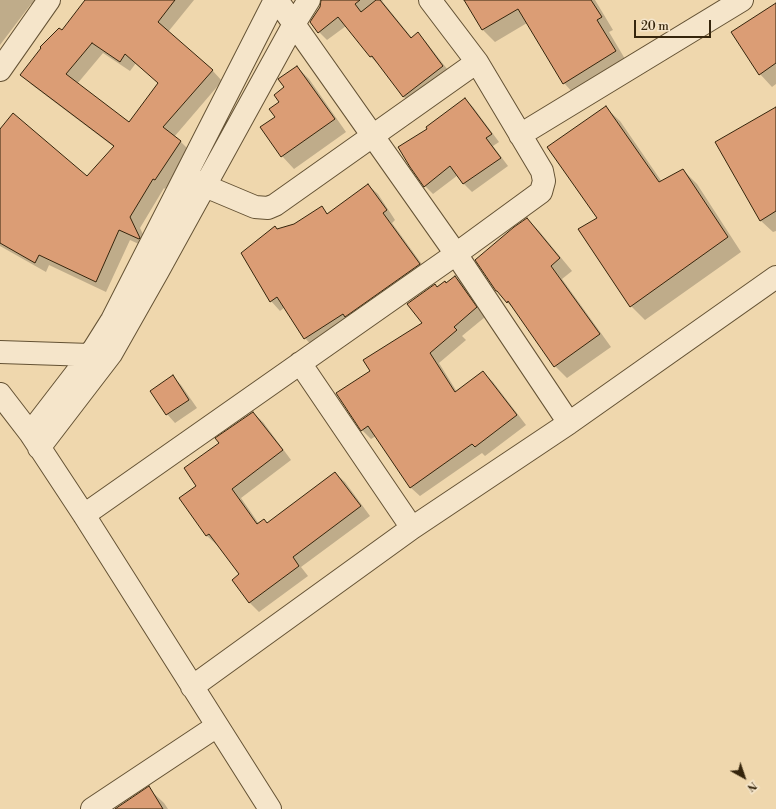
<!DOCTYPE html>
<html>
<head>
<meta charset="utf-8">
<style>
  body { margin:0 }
  #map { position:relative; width:776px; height:809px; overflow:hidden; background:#efd7ad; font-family:"Libre Bodoni",serif }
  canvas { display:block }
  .north { position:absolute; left:724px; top:757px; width:40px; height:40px; -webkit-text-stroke:3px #f5e5ca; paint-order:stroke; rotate:140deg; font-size:11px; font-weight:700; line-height:16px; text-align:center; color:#35250c }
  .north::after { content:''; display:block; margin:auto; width:14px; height:18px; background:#35250c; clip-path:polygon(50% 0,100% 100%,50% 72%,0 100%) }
  .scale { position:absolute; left:634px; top:20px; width:77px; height:18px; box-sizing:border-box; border:2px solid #35250c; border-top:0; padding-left:5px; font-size:12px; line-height:14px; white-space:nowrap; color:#35250c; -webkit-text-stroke:3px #f5e5ca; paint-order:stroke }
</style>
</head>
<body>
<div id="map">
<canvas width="776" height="809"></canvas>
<div class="north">N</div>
<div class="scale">20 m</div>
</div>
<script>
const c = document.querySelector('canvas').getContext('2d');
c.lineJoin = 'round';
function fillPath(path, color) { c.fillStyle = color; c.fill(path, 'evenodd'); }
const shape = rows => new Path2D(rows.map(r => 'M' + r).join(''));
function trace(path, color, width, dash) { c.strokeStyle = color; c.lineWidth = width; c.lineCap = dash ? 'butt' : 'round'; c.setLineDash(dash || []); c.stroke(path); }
fillPath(shape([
  [0,0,38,0,34,6,31,4,0,45],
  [86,0,194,0,168,32,212,70,222,81,174,137,180,141,191,152,165,189,164,188,140,228,150,249,130,240,106,292,49,265,46,272,0,246,0,130,87,177,114,147,32,85,22,75,62,32],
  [103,53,130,71,136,63,159,83,129,123,77,84],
  [322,0,383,0,382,1,412,38,418,34,426,42,451,74,412,105,403,96,379,65,371,57,346,26,327,40,319,32,321,7],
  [466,0,595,0,613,30,609,32,628,64,576,96,564,83,527,23,495,42,483,30],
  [776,4,776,84,772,87,760,74,733,32],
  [297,67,309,79,346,132,294,169,282,156,261,128,276,117,285,88],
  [465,99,473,107,499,142,493,146,508,166,472,192,464,184,458,175,433,194,425,186],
  [605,107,620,121,662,182,683,170,697,184,741,252,645,320,631,306,599,218],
  [776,116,776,231,773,232,760,220],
  [368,185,378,194,395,220,392,223,429,274,314,348,305,338,285,307,280,311,271,301,278,230,295,225,322,208,328,214],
  [527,219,539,231,572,271,562,279,611,347,567,378,555,366,516,311,507,302],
  [455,277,465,286,485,317,462,336,466,340,439,363,457,392,483,372,493,382,526,425,485,456,482,453,420,496,410,487,376,436,371,439,362,430,371,371,424,323,438,288,446,284],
  [173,377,181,385,197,408,175,423,167,414],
  [253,413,263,422,291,460,241,498,259,524,267,524,335,473,345,482,370,516,301,567,308,576,259,612,250,603,233,580,241,574,218,544,217,545,207,536,181,498,198,486,221,444],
  [148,788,164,803,168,809,116,809]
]), '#0003');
const building = shape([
  [85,0,175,0,158,22,213,70,163,127,181,141,155,180,153,179,130,217,140,238,139,239,119,230,96,282,39,255,35,263,0,243,0,129,13,113,87,176,114,146,20,75,41,48,40,47,59,28,62,30,85,0],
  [92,43,120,62,125,54,158,83,129,122,66,74,92,43],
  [321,0,360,0,355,4,361,12,376,0,380,0,411,38,418,32,443,66,403,97,372,56,370,57,338,17,318,33,310,22,320,7,321,0],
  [464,0,591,0,602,17,597,20,616,51,563,84,518,9,482,30,464,0],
  [776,3,776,63,759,75,731,32,776,3],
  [297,66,335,119,281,157,260,127,275,117,269,109,279,102,274,95,284,87,278,79,297,66],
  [465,98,492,134,486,138,501,158,463,184,450,166,424,187,410,167,398,147,427,129,426,127,465,98],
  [606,106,659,182,683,169,728,237,630,307,578,229,597,218,547,147,606,106],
  [776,107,776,211,760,221,715,142,776,107],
  [368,184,387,210,383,213,420,264,345,317,343,314,304,339,277,297,270,302,241,253,275,226,277,229,294,224,322,206,327,214,368,184],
  [527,218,560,258,551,266,600,334,554,367,508,301,507,303,497,291,496,291,475,260,514,227,527,218],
  [455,276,477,307,454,327,457,330,430,353,455,392,483,371,517,415,475,447,472,444,410,488,368,426,361,431,336,393,370,371,363,360,422,323,407,304,435,284,437,287,445,281,446,283,455,276],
  [173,375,189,400,166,415,150,391,173,375],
  [253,412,283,450,232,489,257,524,264,519,267,523,335,472,361,506,293,557,299,566,249,603,232,580,239,574,209,534,206,536,179,498,196,486,184,468,219,443,215,438,253,412],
  [149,786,163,809,115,809,149,786]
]);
fillPath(building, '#db9d75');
trace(building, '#35250c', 1);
const minor = shape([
  [277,0,456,254,569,423],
  [0,70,49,0],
  [520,135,742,0],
  [192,179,205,186,255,207,268,208,275,205,477,62],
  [0,352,90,355],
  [300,363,412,528],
  [0,394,30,433,84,515,270,809],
  [30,433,90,355,112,320,275,0],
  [39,448,111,354,158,271,294,24,309,0],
  [84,515,456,254,541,192,544,181,542,171,477,62,430,0],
  [192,687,412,528,569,423,776,277],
  [92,809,217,726]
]);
trace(minor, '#645234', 24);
trace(minor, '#f5e5ca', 22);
</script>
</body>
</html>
